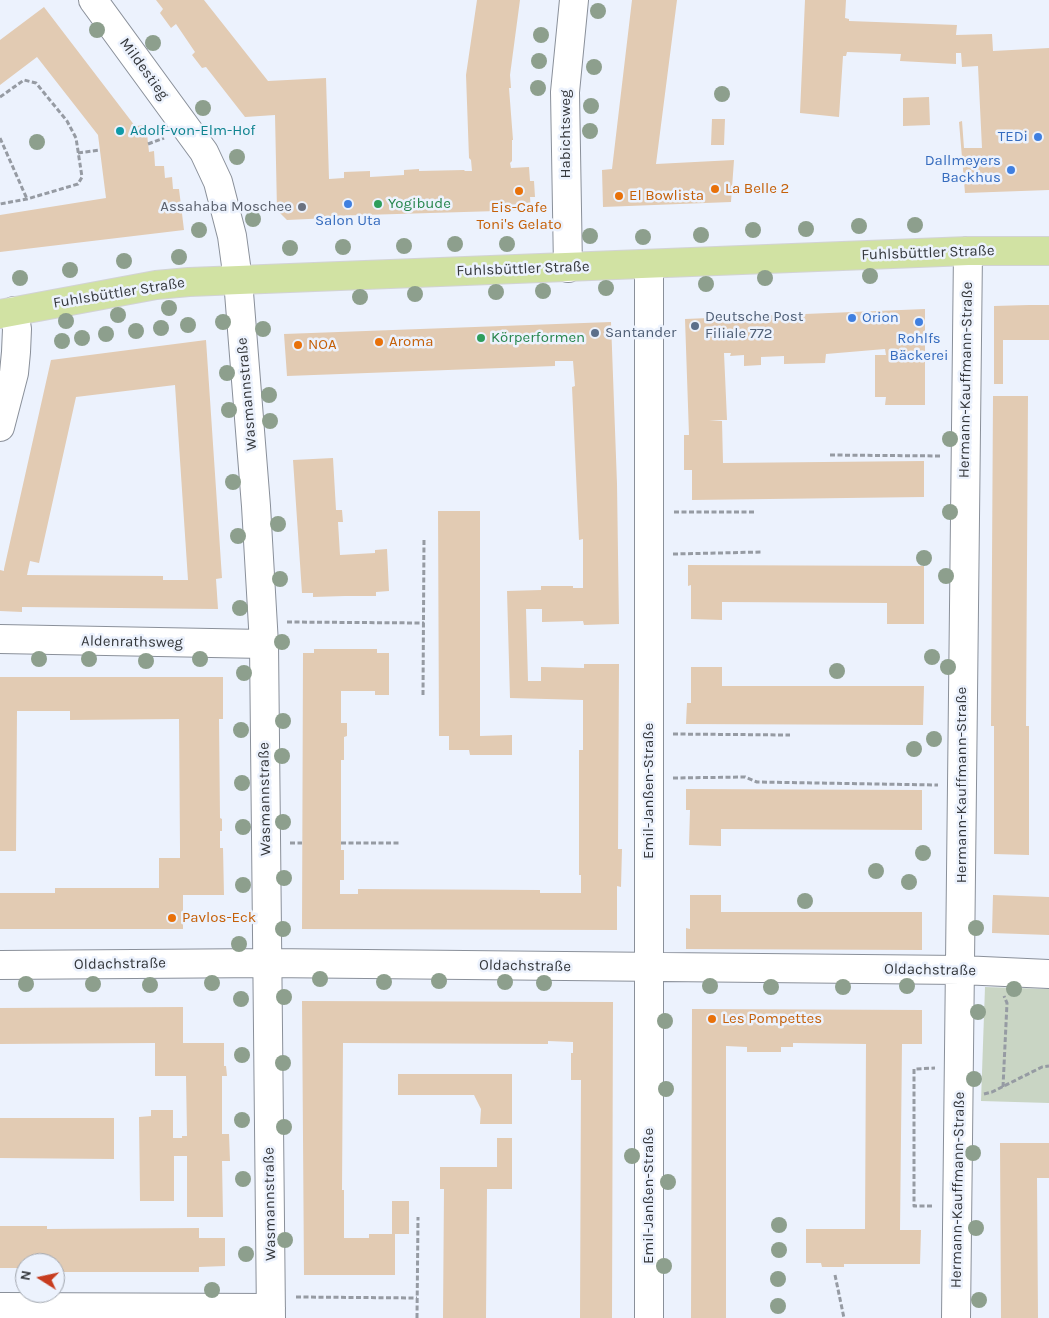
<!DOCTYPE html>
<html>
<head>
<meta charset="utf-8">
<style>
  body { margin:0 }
  #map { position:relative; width:1049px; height:1318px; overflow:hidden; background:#ecf2fd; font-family:Karla,sans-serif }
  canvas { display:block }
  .north { position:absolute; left:15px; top:1253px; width:50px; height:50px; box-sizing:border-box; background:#ecf2fd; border:1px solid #a2a7af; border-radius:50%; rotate:280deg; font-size:14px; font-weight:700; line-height:20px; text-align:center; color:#34373b }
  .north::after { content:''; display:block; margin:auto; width:18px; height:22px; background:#c73c1f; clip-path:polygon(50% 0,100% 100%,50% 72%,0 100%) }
</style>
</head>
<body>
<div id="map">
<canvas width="1049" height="1318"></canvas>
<div class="north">N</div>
</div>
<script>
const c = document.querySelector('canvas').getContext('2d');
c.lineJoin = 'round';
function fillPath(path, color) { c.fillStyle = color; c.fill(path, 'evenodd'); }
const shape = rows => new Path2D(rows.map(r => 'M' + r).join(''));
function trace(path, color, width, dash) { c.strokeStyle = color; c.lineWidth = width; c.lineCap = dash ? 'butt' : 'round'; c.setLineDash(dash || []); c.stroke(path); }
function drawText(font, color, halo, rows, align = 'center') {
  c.font = font + ' Karla,sans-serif'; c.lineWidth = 5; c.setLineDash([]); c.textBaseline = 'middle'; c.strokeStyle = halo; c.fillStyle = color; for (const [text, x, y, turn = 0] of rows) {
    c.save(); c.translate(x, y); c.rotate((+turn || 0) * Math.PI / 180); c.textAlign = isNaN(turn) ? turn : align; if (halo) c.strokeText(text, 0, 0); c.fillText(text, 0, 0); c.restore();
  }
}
fillPath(shape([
  [985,987,1049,989,1049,1103,981,1101]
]), '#c9d5c4');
fillPath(shape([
  [156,0,204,0,268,81,326,78,329,179,344,178,344,172,370,171,370,177,404,175,404,170,419,169,419,171,464,170,465,171,472,171,471,160,469,158,466,75,477,0,520,0,510,75,511,88,509,88,513,140,512,140,512,161,510,163,511,168,529,167,530,181,534,181,535,197,530,197,531,210,330,216,330,218,287,220,277,210,275,115,245,117,206,67,202,68,192,55,195,52,176,24,171,28,160,13,163,9],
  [632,0,677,0,656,164,734,160,731,202,603,207,602,170,612,169],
  [805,0,846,0,845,18,849,19,849,21,957,25,956,35,992,34,993,51,1049,48,1049,190,965,193,959,122,962,121,964,148,982,148,978,66,962,67,961,53,956,53,956,64,900,61,901,54,847,52,846,56,843,56,839,117,800,113],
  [44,7,135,126,146,125,149,152,154,151,155,166,164,166,165,178,172,177,173,189,179,189,184,230,0,252,0,215,106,198,98,135,37,57,0,85,0,40],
  [929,97,930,125,903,126,903,98],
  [712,119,725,119,724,145,711,145],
  [1029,305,1049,305,1049,340,1003,340,1003,384,994,384,994,306],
  [925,309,925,405,885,405,886,397,875,397,875,355,886,355,885,349,826,354,825,363,784,364,784,356,761,357,761,365,744,366,744,355,730,356,731,353,724,353,727,420,709,420,722,421,723,463,924,461,924,497,692,500,692,470,684,470,684,435,689,435,685,319],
  [611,322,617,484,619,624,584,625,583,621,542,622,542,609,526,609,528,681,541,681,541,667,584,668,584,664,619,664,618,849,622,849,621,887,617,886,617,930,302,929,303,653,314,653,314,649,377,649,377,653,389,653,389,695,375,695,375,691,341,691,341,723,347,723,347,736,344,737,344,760,341,760,341,850,344,850,344,880,340,880,340,894,358,894,358,889,540,890,540,893,581,893,581,875,579,875,579,750,583,750,583,700,510,698,507,591,541,590,541,586,573,586,573,588,583,588,583,539,579,540,572,387,575,386,573,361,555,361,555,366,287,376,284,334],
  [206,340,222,578,216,579,218,609,22,607,22,612,0,611,0,570,4,571,4,569,51,360],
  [175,385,188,580,163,580,163,576,27,575,30,561,39,563,76,397],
  [993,396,1028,396,1026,726,1029,726,1029,855,994,854,994,726,991,726],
  [333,458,336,510,342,510,343,522,338,522,340,555,375,553,375,550,387,549,389,591,376,592,376,596,345,596,313,597,313,593,302,593,293,460],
  [438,511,480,511,480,736,512,735,512,755,470,755,469,750,449,750,449,736,439,736],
  [688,565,924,566,924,624,887,624,887,603,722,602,722,620,691,619,691,585,688,586],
  [691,667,722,667,722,686,924,686,923,725,686,724,687,703,691,703],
  [0,677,223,677,223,719,219,719,220,818,222,819,222,831,220,831,220,848,223,848,224,895,183,895,183,929,0,929,0,893,55,893,55,888,159,888,159,858,180,858,180,848,179,719,70,720,70,711,17,711,16,851,0,851],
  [686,789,922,790,922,830,721,829,721,846,689,845,690,810,686,810],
  [690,895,721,895,721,912,922,912,922,950,686,949,686,928,690,929],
  [993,895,1049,897,1049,935,992,933],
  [302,1001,613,1002,612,1318,580,1318,581,1080,571,1080,571,1053,573,1053,573,1042,548,1041,548,1044,343,1043,342,1190,344,1190,344,1238,369,1238,369,1234,392,1234,392,1201,409,1201,409,1234,395,1234,395,1275,304,1275],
  [183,1007,183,1043,224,1043,224,1066,226,1066,227,1076,222,1076,222,1134,229,1134,230,1161,222,1161,223,1217,187,1217,187,1156,174,1156,174,1201,140,1201,139,1117,151,1116,151,1110,173,1110,173,1138,182,1138,182,1136,187,1136,186,1076,155,1076,155,1043,0,1044,0,1008],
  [692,1009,922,1010,922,1044,902,1044,900,1230,921,1230,920,1264,844,1264,844,1267,822,1267,821,1263,806,1263,806,1229,865,1229,866,1044,793,1043,793,1047,781,1047,781,1052,747,1052,747,1047,726,1046,726,1318,691,1318],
  [398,1074,512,1074,512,1124,480,1124,481,1109,474,1095,398,1095],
  [0,1118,114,1118,114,1159,0,1158],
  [497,1138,512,1138,512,1189,487,1189,486,1318,443,1318,444,1189,440,1189,440,1167,497,1167],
  [1000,1143,1049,1143,1049,1178,1037,1178,1038,1318,1001,1318],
  [0,1226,47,1226,47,1229,199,1228,199,1238,225,1238,225,1266,199,1267,199,1272,55,1272,55,1263,25,1263,25,1268,0,1268]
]), '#e2cbb3');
const minor = shape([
  [93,0,204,152,218,182,232,236,238,280,256,506,264,644,271,1318],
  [649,264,649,1318],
  [568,268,565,92,574,0],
  [0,427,14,373,16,352,17,329,14,311],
  [0,639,264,644],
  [0,965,267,963,961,970,1049,974],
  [0,1307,271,1308],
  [956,1318,968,251]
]);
const major = shape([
  [0,314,156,285,189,282,968,251,1049,251]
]);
trace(minor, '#8a909a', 30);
trace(major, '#d2d3d4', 30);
trace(shape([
  [0,97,24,80,36,83,67,121,76,138,82,177,78,184,27,199,0,204],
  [0,138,27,199],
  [148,144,164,138],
  [78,153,100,150],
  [830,455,942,456],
  [674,512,756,512],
  [673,554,762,552],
  [287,622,424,623],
  [423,695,424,538],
  [673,734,790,735],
  [673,778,745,777,757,782,938,785],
  [290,843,302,843],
  [341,843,400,843],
  [1003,1087,1007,1003,1004,996],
  [984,1094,992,1092,1042,1067,1049,1066],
  [932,1206,914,1206,914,1069,935,1068],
  [835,1275,844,1318],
  [296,1297,417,1298],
  [417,1318,418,1217]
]), '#969ba3', 3, [5, 2.5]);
trace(minor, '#fff', 28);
trace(major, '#d1e2a3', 28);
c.fillStyle = '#8d9f8d';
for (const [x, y] of [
  [598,11],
  [97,30],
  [541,35],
  [153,43],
  [539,61],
  [594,67],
  [538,88],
  [722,94],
  [591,106],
  [203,108],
  [590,131],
  [37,142],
  [237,157],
  [253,219],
  [915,225],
  [859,226],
  [806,229],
  [199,230],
  [753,230],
  [701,235],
  [590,236],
  [643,237],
  [455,244],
  [507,244],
  [404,246],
  [343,247],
  [290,248],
  [179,257],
  [124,261],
  [70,270],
  [870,276],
  [20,278],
  [765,278],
  [706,284],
  [606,288],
  [543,291],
  [496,292],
  [415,294],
  [360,297],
  [169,308],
  [118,315],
  [66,321],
  [223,322],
  [188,325],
  [161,328],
  [263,329],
  [136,331],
  [106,334],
  [82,338],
  [62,341],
  [227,373],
  [269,395],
  [229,410],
  [270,421],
  [950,439],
  [233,482],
  [950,512],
  [278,524],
  [238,536],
  [924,558],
  [946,576],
  [280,579],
  [240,608],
  [282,642],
  [932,657],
  [39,659],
  [89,659],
  [200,659],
  [146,661],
  [948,667],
  [837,671],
  [244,673],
  [283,721],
  [241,730],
  [934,739],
  [914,749],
  [282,756],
  [242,783],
  [283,822],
  [243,827],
  [923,853],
  [876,871],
  [284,878],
  [909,882],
  [243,885],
  [805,901],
  [976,928],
  [283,929],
  [239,944],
  [320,979],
  [439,981],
  [384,982],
  [505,982],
  [212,983],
  [544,983],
  [26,984],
  [93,984],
  [150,985],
  [710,986],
  [907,986],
  [771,987],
  [843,987],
  [1014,989],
  [284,997],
  [241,999],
  [978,1012],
  [665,1021],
  [242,1055],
  [283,1063],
  [974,1079],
  [666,1089],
  [242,1120],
  [284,1127],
  [973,1153],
  [632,1156],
  [243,1179],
  [668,1182],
  [779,1225],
  [976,1228],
  [285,1240],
  [779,1250],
  [246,1254],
  [664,1266],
  [778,1279],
  [212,1290],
  [979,1300],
  [778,1306]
]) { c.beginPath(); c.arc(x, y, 8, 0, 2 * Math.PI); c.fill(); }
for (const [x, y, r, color] of [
  [120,131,5,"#0f9aa8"],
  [1038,137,5,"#3f7fe0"],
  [1011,170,5,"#3f7fe0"],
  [715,189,5,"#e8710a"],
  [519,191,5,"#e8710a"],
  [619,196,5,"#e8710a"],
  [348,204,5,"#3f7fe0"],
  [378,204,5,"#2e9e5b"],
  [302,207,5,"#6b7280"],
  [852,318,5,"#3f7fe0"],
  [919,322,5,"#3f7fe0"],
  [695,326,5,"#5c6f8a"],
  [595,333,5,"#5c6f8a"],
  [481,338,5,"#2e9e5b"],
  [379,342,5,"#e8710a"],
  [298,345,5,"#e8710a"],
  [172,918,5,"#e8710a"],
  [712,1019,5,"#e8710a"]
]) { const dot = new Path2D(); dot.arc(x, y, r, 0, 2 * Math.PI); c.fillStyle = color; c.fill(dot); trace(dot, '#ecf2fd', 2); }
drawText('15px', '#34373b', '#ecf2fd', [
  ["Mildestieg",144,69,54],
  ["Habichtsweg",566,134,-90],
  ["Fuhlsbüttler Straße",928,253,-2],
  ["Fuhlsbüttler Straße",523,269,-2],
  ["Fuhlsbüttler Straße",119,293,-9],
  ["Hermann-Kauffmann-Straße",966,380,-89],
  ["Wasmannstraße",247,394,-95],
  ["Aldenrathsweg",132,642,1],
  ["Hermann-Kauffmann-Straße",962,785,-90],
  ["Emil-Janßen-Straße",649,791,-90],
  ["Wasmannstraße",265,799,-91],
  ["Oldachstraße",120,964,-1],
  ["Oldachstraße",525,966,1],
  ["Oldachstraße",930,970,1],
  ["Hermann-Kauffmann-Straße",958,1190,-89],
  ["Emil-Janßen-Straße",649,1196,-90],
  ["Wasmannstraße",270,1204,-91]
]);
drawText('15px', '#0d838f', '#ecf2fd', [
  ["Adolf-von-Elm-Hof",130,131]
], 'left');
drawText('15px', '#366cbe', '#ecf2fd', [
  ["TEDi",1028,137],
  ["Dallmeyers",1001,161],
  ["Backhus",1001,178],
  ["Salon Uta",348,221,"center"],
  ["Orion",862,318,"left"],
  ["Rohlfs",919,339,"center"],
  ["Bäckerei",919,356,"center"]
], 'right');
drawText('15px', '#c56008', '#ecf2fd', [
  ["La Belle 2",725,189],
  ["El Bowlista",629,196],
  ["Eis-Cafe",519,208,"center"],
  ["Toni's Gelato",519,225,"center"],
  ["Aroma",389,342],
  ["NOA",308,345],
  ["Pavlos-Eck",182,918],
  ["Les Pompettes",722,1019]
], 'left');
drawText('15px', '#27864d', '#ecf2fd', [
  ["Yogibude",388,204],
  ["Körperformen",491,338]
], 'left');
drawText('15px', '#5b616d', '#ecf2fd', [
  ["Assahaba Moschee",292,207]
], 'right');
drawText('15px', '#4e5e75', '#ecf2fd', [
  ["Deutsche Post",705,317],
  ["Filiale 772",705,334],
  ["Santander",605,333]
], 'left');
</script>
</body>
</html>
